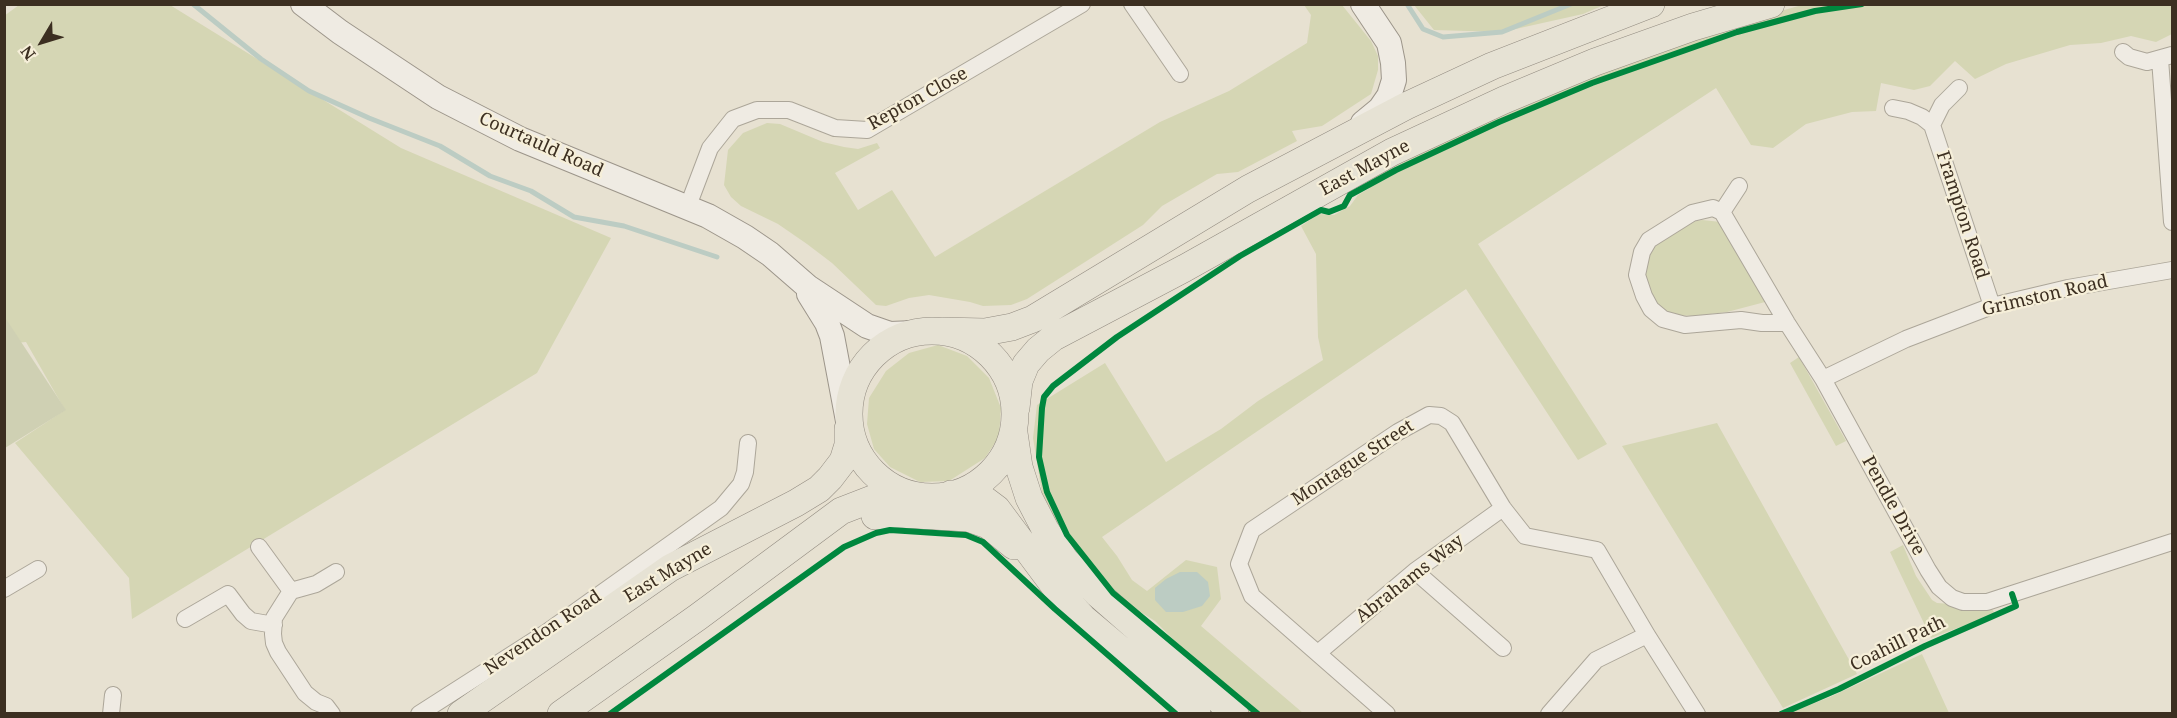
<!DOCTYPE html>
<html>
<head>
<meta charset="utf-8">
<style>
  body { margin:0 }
  #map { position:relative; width:2177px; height:718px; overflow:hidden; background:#e7e1d1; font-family:"Noto Serif",serif }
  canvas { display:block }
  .frame { position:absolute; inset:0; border:6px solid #3c2f21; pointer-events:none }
  .north { position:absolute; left:12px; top:12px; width:60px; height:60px; -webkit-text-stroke:4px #f6efd9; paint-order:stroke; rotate:232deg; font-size:16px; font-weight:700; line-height:24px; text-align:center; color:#3c2f21 }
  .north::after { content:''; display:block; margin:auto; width:21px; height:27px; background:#3c2f21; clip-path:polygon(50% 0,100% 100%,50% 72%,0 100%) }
</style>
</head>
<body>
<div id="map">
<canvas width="2177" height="718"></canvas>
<div class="frame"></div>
<div class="north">N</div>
</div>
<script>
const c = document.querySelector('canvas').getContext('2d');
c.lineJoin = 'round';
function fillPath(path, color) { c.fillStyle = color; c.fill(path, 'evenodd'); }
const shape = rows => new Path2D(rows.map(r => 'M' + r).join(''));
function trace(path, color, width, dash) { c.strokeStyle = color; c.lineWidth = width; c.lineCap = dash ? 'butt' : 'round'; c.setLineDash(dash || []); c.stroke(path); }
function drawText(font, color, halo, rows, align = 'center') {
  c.font = font + ' "Noto Serif",serif'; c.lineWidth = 4.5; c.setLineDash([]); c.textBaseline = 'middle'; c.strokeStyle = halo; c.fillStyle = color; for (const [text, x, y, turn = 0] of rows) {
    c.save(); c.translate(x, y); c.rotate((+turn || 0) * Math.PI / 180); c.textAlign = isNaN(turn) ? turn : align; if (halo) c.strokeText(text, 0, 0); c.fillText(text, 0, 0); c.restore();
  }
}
fillPath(shape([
  [19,5,170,5,401,148,611,238,537,373,132,619,129,578,15,443,65,410,26,342,5,344,4,16],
  [1304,5,1342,5,1371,41,1378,56,1378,70,1371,94,1322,126,1292,131,1297,141,1238,172,1217,174,1162,206,1143,225,1027,299,1011,305,983,306,970,302,929,295,909,298,886,306,876,305,832,263,807,244,778,224,741,206,731,197,724,185,728,150,743,133,767,123,780,124,823,142,844,147,858,149,877,143,880,148,835,173,858,210,892,190,935,257,1160,122,1229,91,1307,43,1311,15],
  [1414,5,1604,5,1583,14,1502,32,1434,30],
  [1802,5,2172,5,2172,34,2156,42,2131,36,2101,43,2070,45,2006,64,1975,79,1955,61,1930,86,1914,90,1881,83,1876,111,1852,112,1806,124,1773,148,1751,145,1716,88,1478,244,1607,444,1578,460,1466,289,1102,537,1117,556,1132,580,1147,591,1186,560,1217,567,1221,599,1201,626,1303,713,1251,713,1223,690,1155,621,1107,591,1066,542,1042,493,1033,438,1037,405,1105,363,1166,462,1221,429,1258,401,1323,360,1318,337,1316,254,1301,226,1319,214,1334,215,1350,206,1358,195,1370,188,1365,177,1592,74,1724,27],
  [1702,220,1721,222,1765,302,1727,312,1694,316,1671,315,1657,308,1644,273,1653,242,1686,223],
  [938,345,967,356,989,378,1001,408,999,437,985,458,949,481,920,482,890,467,874,449,867,424,869,398,886,371,909,353],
  [1799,357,1846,441,1836,446,1790,363],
  [1717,423,1857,674,1783,708,1622,446],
  [1903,545,1916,576,1932,600,1937,603,1991,607,1995,614,1931,638,1890,552],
  [1922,654,1949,713,1789,713,1830,697]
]), '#d5d6b4');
fillPath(shape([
  [4,316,66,410,5,448,4,448]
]), '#cfd0b3');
fillPath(shape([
  [1180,572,1197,572,1208,582,1210,596,1202,606,1183,612,1166,612,1155,600,1155,588,1166,579]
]), '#bcccc3');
trace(shape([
  [193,4,261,59,309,91,369,118,440,146,490,176,531,191,574,217,624,226,717,257],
  [1407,4,1423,29,1443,37,1502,32,1571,4]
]), '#bcccc3', 5);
const street = shape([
  [1132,4,1180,74],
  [2123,52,2129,57,2147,62,2172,55],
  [2160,59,2172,222],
  [1893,108,1908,111,1922,117,1932,125],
  [1932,125,1992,306],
  [1932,125,1942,105,1959,88],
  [688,206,710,148,733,119,757,110,789,110,835,128,867,130,1082,4],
  [1722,212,1787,323,1823,379,1928,570,1939,587,1952,598,1963,602,1987,602,2172,542],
  [1722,212,1713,208,1692,213,1649,240,1642,252,1637,275,1644,296,1651,309,1663,319,1685,325,1741,320,1762,323,1787,323],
  [1722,212,1739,186],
  [1823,379,1906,339,1992,306,2068,288,2172,270],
  [259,547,291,591],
  [1415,571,1503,648],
  [4,589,38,569],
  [185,619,228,594,243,614,251,621,274,625],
  [1318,653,1415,571,1503,508],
  [111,714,113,695],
  [332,714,326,706,316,702,305,693,278,652,274,643,273,634,274,618,291,591,316,584,336,572],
  [419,714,547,632,721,508,741,484,745,472,748,443],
  [1387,714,1252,596,1239,564,1252,530,1398,432,1429,415,1441,416,1452,423,1503,508,1525,536,1597,550,1647,635,1697,714],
  [1549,714,1596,660,1647,635]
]);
const secondary = shape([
  [303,4,340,32,438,97,520,139,708,216,745,237,770,254,808,287,867,326,890,334,914,333],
  [1363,4,1389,43,1393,63,1394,80,1389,96,1380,109,1363,123],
  [809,294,827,323,832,336,848,421]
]);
const primary = shape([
  [942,331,985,332,1012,327,1033,319,1248,189,1406,106,1492,66,1651,4],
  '849 414a83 83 0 1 1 166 0a83 83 0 1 1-166 0Z',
  [1016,408,1019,381,1026,364,1038,350,1054,337,1185,268,1392,152,1504,100,1595,62,1693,27,1771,4],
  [1014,433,1019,467,1029,498,1045,529,1065,560,1098,594,1235,714],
  [951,494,963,494,981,497,997,509,1058,591,1083,618,1197,714],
  [875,516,899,514,968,518,988,525,1014,546],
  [461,714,670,568,796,503,819,489,830,478,843,461,848,445,848,429],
  [561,714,698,617,841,511,872,499,911,496]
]);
trace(street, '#aca699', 18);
trace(secondary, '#9c958a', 26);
trace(primary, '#928b80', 28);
trace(street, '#efebe3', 16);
trace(secondary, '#efebe3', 24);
trace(primary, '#e6e2d4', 27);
trace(shape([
  [610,714,844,547,876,533,890,530,966,535,983,542,1055,609,1176,714],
  [1258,714,1113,593,1067,535,1047,492,1039,457,1042,408,1044,397,1053,386,1117,337,1240,256,1321,210,1329,212,1344,206,1350,195,1396,170,1499,122,1592,83,1737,32,1815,11,1862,4],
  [1781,714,1839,689,1925,646,2016,606,2012,594]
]), '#00873e', 6);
drawText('18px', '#3c2f21', '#f6efd9', [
  ["Repton Close",918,99,-29],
  ["Courtauld Road",541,145,24],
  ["East Mayne",1365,168,-28],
  ["Frampton Road",1962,215,72],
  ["Grimston Road",2045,296,-13],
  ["Montague Street",1353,463,-33],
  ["Pendle Drive",1893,506,61],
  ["East Mayne",668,573,-31],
  ["Abrahams Way",1410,579,-38],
  ["Nevendon Road",543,633,-34],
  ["Coahill Path",1898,644,-26]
]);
</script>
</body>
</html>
